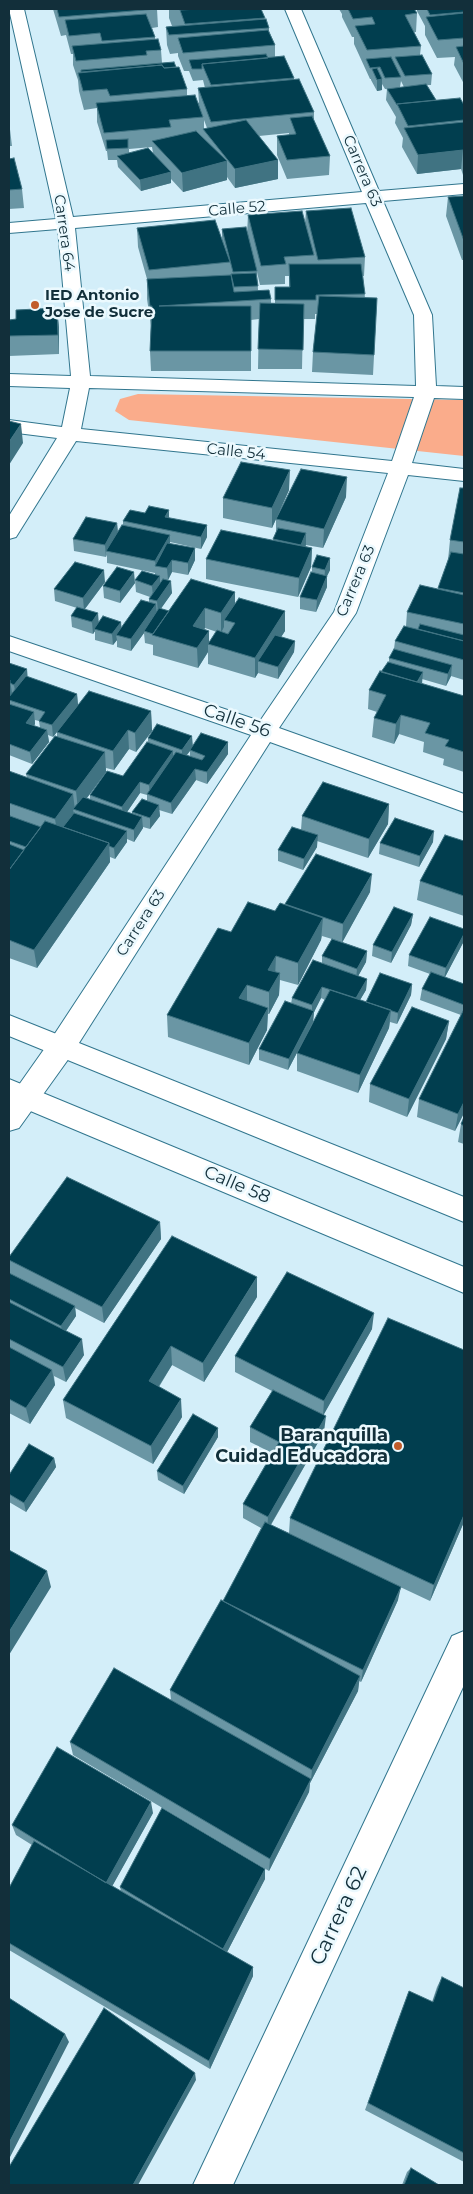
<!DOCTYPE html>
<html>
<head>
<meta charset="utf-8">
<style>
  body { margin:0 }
  #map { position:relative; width:473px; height:2194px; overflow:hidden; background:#d3eef9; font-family:Montserrat,sans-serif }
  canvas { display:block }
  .frame { position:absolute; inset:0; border:10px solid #122f3a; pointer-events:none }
</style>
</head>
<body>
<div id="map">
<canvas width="473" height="2194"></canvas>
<div class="frame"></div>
</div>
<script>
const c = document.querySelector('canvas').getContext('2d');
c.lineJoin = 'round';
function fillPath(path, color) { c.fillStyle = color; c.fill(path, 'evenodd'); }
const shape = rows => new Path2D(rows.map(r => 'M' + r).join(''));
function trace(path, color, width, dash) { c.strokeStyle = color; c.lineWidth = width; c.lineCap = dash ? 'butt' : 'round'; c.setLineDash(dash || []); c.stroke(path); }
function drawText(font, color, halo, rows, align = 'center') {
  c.font = font + ' Montserrat,sans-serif'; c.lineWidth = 5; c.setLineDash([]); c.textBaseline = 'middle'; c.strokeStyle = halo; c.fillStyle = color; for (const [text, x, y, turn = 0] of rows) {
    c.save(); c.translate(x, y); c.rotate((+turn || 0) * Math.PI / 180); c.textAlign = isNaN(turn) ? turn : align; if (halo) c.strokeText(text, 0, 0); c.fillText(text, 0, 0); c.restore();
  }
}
fillPath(shape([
  [138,394,464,400,464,456,129,420,115,411,120,399]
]), '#faac8b');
const street = shape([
  [9,9,24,9,73,217,362,192,285,9,301,9,379,191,464,184,464,194,383,201,432,315,436,386,464,387,464,399,434,398,412,463,464,469,464,481,408,475,356,613,279,728,464,794,464,812,270,742,72,1054,19,1128,9,1131,9,1099,52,1038,251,735,9,651,9,636,260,721,334,612,388,473,76,441,16,537,9,539,9,516,57,438,9,432,9,420,62,427,70,388,9,386,9,374,71,376,58,229,9,233,9,223,56,219,9,9],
  [366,203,414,315,416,386,90,376,75,228,366,203],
  [89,388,414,397,392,461,81,429,89,388],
  [464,1631,464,1685,233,2185,193,2185,452,1636,464,1631]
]);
const secondary = shape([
  [9,1015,464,1197,464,1222,9,1036,9,1015],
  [9,1079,464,1267,464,1293,9,1102,9,1079]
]);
trace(street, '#31768e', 2);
trace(secondary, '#31768e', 2);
fillPath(street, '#fff');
fillPath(secondary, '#fff');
fillPath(shape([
  [53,9,157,9,158,27,152,28,155,37,155,39,161,50,162,63,176,67,187,89,187,95,199,103,198,88,205,88,203,80,193,81,189,71,184,71,178,56,178,53,170,54,167,45,166,27,172,26,169,18,169,9,261,9,265,20,269,28,269,31,275,45,275,57,294,78,294,80,314,112,314,121,330,156,329,175,287,179,277,155,277,136,289,135,289,133,259,136,278,160,278,179,235,188,227,177,227,180,183,192,171,179,171,183,141,191,118,167,117,160,108,160,107,151,106,151,97,122,97,108,84,110,79,91,78,80,73,65,73,54,71,54,66,35,61,36],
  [204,120,207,128,204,129],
  [152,147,153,153,129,153,129,149],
  [339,9,414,9,417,13,416,32,414,32,421,46,420,55,432,74,431,85,427,85,436,100,464,105,464,174,463,175,461,169,417,174,402,147,403,138,395,123,396,117,386,100,387,89,390,89,385,89,382,84,382,90,377,91,371,80,371,79,370,79,354,44,354,37,352,37,342,17,342,14],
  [401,81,404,87,400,87],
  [417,9,464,9,464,84,454,65,455,57,437,58,425,35,425,26,417,11],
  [9,121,12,146,9,146],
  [9,159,22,189,24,208,9,209],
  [464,196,464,260,462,260,446,216,448,197],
  [306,211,365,257,364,276,363,276,365,298,377,298,373,375,312,372,313,352,317,314,315,314,315,319,303,319,302,369,258,369,259,319,251,320,251,371,151,371,150,351,151,326,147,299,147,279,138,247,137,228,222,241,222,229,247,234,248,215,305,223],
  [257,272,260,285,285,284,285,276,289,276,289,287,275,287,275,303,271,303,271,299,258,290],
  [57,308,59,328,59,354,9,356,9,320,16,319],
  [464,488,464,680,451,676,446,686,422,679,422,684,464,696,464,772,443,765,444,759,423,752,424,742,399,734,394,744,372,737,374,718,377,712,368,709,369,690,389,662,389,658,394,649,395,641,406,626,407,612,438,589,448,560,450,540],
  [289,490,272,528,223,518,223,498],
  [346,497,323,548,306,545,305,546,312,548,311,567,298,597,206,579,206,559,273,540,276,532,276,519],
  [169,518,207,537,201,549,170,542,170,544,195,560,188,575,172,572,168,580,172,593,160,609,169,611,235,592,235,604,285,611,285,631,281,637,295,641,294,652,278,679,258,673,255,678,208,664,208,652,198,668,153,655,153,645,145,643,144,633,131,651,117,647,117,640,113,645,95,640,95,631,93,634,72,627,71,616,77,608,55,601,54,589,105,582,85,609,99,622,121,622,121,628,149,602,149,599,150,597,136,592,135,580,155,575,155,573,107,563,107,555,106,557,74,551,73,539,117,523,118,532,123,525,123,521],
  [205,628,217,632,209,643,209,631,204,629],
  [330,558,330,570,327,576,327,587,316,612,300,609,300,597,312,572,312,567],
  [135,583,120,603,104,598,103,586],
  [9,663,28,677,77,694,78,705,151,711,152,731,136,752,129,749,114,770,106,768,106,772,87,798,90,799,90,795,123,776,148,743,148,738,228,754,207,784,196,780,172,814,159,810,160,816,150,829,143,827,143,828,134,842,127,839,127,842,115,859,110,857,110,862,37,968,9,958,9,772,27,778,26,774,57,736,57,732,65,722,53,737,48,735,49,742,32,764,9,755],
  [35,720,39,721,40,728,34,726,35,724],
  [190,751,190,756,187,755],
  [140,793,147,795,147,800,132,812,132,814,127,812],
  [389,804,388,824,368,858,317,841,317,847,303,870,278,861,278,850,301,830,302,816],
  [464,841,464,916,417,900,420,881],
  [433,842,419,867,379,854,380,843],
  [370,892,342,942,367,951,366,962,358,976,367,979,366,990,360,1000,366,1002,412,984,411,995,397,1024,390,1022,389,1028,358,1093,297,1071,297,1053,325,1000,321,998,314,1012,313,1022,288,1070,259,1060,259,1049,291,1004,292,998,322,963,322,956,332,939,322,936,321,940,298,985,280,980,279,995,269,1014,268,1014,267,1030,249,1065,168,1037,167,1015,231,932,275,911,285,905,285,904],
  [413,914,411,925,391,963,372,956,373,945],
  [464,929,464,941,445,977,464,984,464,1113,455,1131,417,1117,419,1099,461,1015,420,1000,422,989,430,974,408,966,409,955],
  [449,1021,446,1039,407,1117,369,1102,370,1084],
  [464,1117,464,1144,458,1142,461,1124],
  [160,1222,161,1239,104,1323,75,1308,76,1316,66,1331,84,1355,66,1382,54,1376,55,1385,30,1424,9,1413,9,1273,10,1274,9,1268,9,1257],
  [257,1297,204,1382,172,1365,159,1387,182,1417,153,1464,66,1418,63,1400],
  [372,1329,323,1415,324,1432,271,1525,289,1533,290,1518,464,1522,430,1601,381,1578,398,1600,361,1682,359,1681,358,1691,310,1783,309,1792,269,1871,73,1755,70,1742,171,1700,170,1690,223,1602,261,1528,243,1518,243,1504,272,1453,250,1442,250,1427,272,1391,235,1372,235,1356],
  [218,1428,218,1437,184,1494,158,1480,157,1471],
  [54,1458,56,1467,26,1512,9,1502,9,1475],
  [153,1813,112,1886,121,1891,120,1887,265,1869,265,1879,227,1952,253,1967,253,1976,210,2069,9,1950,9,1888,32,1845,16,1835,12,1825],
  [442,1977,464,1988,464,2162,365,2110,409,1991,432,2002,437,1987],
  [411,2168,439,2185,402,2185,407,2172]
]), '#6a96a4');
fillPath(shape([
  [382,79,382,90,377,91,377,80],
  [463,150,461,169,417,174,418,155],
  [278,160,278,179,235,188,235,169],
  [227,161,227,180,183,192,182,173],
  [171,172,171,183,141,191,140,180],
  [57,308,59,328,59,354,58,335],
  [21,424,23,443,9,465,9,442],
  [290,470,289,490,272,528,272,508],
  [347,477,346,497,323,548,324,529],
  [169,510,169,522,165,517],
  [117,523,118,535,106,551,106,557,105,545],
  [207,525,207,537,201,549,201,537],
  [306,533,306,545,300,556,301,545],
  [170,535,170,546,156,566,155,561],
  [195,548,195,560,188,575,188,563],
  [312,548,311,567,298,597,299,578],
  [330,558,330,570,324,582,325,570],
  [172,560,172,572,168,580,167,568],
  [104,570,105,582,84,610,83,598],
  [134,572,135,583,120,603,120,591],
  [160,576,160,588,153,597,152,586],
  [327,576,327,587,316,612,317,600],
  [171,581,172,593,158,613,157,601],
  [235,592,235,611,224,620,224,627,221,633,221,613],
  [156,604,157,616,144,631,144,633,131,651,131,639],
  [205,608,205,628,193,646,193,626],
  [285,611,285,631,264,663,258,661,258,673,255,678,255,658],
  [98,613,99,625,94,629,95,631,93,634,92,622],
  [121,622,122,633,116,635,117,640,113,645,112,634],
  [209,631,209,645,208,644,208,652,198,668,197,648],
  [295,641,294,652,278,679,278,667],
  [452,665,451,676,446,686,448,674],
  [27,669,28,681,16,696,14,685],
  [423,672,422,684,415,687],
  [10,680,13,700,9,700,9,682],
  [77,694,78,705,53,737,52,725],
  [151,711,152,731,136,752,135,733],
  [34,712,35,724,27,734,26,723],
  [401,715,399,734,394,744,396,724],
  [47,730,49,742,32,764,30,752],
  [128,730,129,749,114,770,113,751],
  [192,736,193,747,182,761,182,750],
  [228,742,228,754,207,784,207,772],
  [173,751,173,762,150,796,149,785],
  [105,752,106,772,78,810,76,791],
  [195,769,196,780,172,814,171,803],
  [140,782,140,793,123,818,122,807],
  [73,794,75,810,73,809,74,815,58,838,55,819],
  [389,804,388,824,368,858,369,839],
  [159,805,160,816,150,829,150,818],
  [142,817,143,828,134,842,134,830],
  [127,831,127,842,115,859,114,848],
  [434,831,433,842,419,867,420,856],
  [318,835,317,847,303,870,304,859],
  [109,843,110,862,37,968,34,950],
  [372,874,370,892,342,943,343,924],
  [413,914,411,925,391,963,392,952],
  [323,918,321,940,298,985,298,963],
  [464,934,464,941,444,979,446,968],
  [367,951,366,962,356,980,357,969],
  [276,956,275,978,268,970],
  [280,973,279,995,269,1014,269,992],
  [367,979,366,990,354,1010,355,1000],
  [412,984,411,995,397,1024,398,1013],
  [247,985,247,1007,239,998],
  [322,987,321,998,314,1012,313,1022,288,1070,289,1059,312,1016,312,1005],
  [268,1008,267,1030,249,1065,249,1043],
  [391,1010,389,1028,358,1093,360,1075],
  [449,1021,446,1039,407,1117,409,1099],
  [464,1102,464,1113,455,1131,458,1114],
  [160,1222,161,1239,104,1323,102,1307],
  [257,1277,257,1297,204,1382,203,1363],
  [75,1306,76,1316,63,1335,61,1326],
  [374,1313,372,1329,323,1416,324,1401],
  [82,1339,84,1355,66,1382,63,1367],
  [171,1346,172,1365,150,1400,149,1381],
  [52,1370,55,1385,30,1424,26,1408],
  [181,1399,182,1417,153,1464,151,1446],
  [326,1416,324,1432,267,1531,268,1517],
  [218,1428,218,1437,184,1494,183,1486],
  [54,1458,56,1467,26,1512,24,1503],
  [464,1515,464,1522,430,1601,434,1585],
  [47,1571,51,1587,9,1655,9,1632],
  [401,1587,398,1600,361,1682,363,1670],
  [360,1676,358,1691,310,1783,309,1792,269,1871,270,1859,311,1780,312,1770],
  [151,1802,153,1813,109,1892,106,1883],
  [265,1869,265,1879,224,1958,223,1949],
  [253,1967,253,1976,210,2069,209,2061],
  [65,2034,69,2042,9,2159,9,2143],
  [195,2073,196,2080,138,2185,133,2185]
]), '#407382');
const building = shape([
  [57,9,157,9,59,17,57,9],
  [200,9,261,9,265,18,185,24,180,10,200,9],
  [348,9,414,9,417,13,405,15,421,46,367,50,355,26,375,24,372,17,353,19,348,9],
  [427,9,464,9,464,12,430,15,427,9],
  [464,13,464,38,438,40,426,17,464,13],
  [146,14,155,37,102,41,100,33,69,36,65,20,146,14],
  [266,19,269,28,169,35,166,27,266,19],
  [268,30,275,45,183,53,178,38,268,30],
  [158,39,161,50,146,51,147,55,76,61,72,46,158,39],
  [464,46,464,64,456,47,464,46],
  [266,54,268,58,202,64,202,69,192,69,189,60,266,54],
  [422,55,432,74,405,76,395,57,422,55],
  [284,56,294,78,211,85,202,64,284,56],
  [391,57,401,77,385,78,380,67,370,68,366,59,391,57],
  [174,62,176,67,164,68,162,65,81,72,81,70,174,62],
  [162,65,164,68,179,67,187,89,110,96,107,89,83,91,78,73,162,65],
  [377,68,382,79,377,80,372,69,377,68],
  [299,79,314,112,211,122,198,88,299,79],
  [426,84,436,100,397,104,397,105,387,89,426,84],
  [195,95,203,117,169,120,171,127,104,133,96,103,195,95],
  [460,98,464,105,464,120,408,126,397,104,460,98],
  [312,116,330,156,287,160,277,136,296,134,290,118,312,116],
  [246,120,278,160,235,169,203,129,246,120],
  [464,122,464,154,463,150,418,155,404,128,464,122],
  [196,131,227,161,182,173,152,141,196,131],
  [128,139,128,148,107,149,106,140,128,139],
  [148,148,171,172,140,180,117,156,148,148],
  [14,158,22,189,9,190,9,159,14,158],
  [464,196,464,241,448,197,464,196],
  [351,208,365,257,318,260,306,211,351,208],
  [302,211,314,255,284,257,286,264,261,266,248,215,302,211],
  [215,220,230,262,149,270,137,228,215,220],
  [246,227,257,271,233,272,222,229,246,227],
  [289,264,361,264,365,294,316,295,316,300,275,300,275,287,290,287,289,264],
  [256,273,258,286,234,287,231,274,256,273],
  [231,275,234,292,269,290,271,299,159,306,251,306,251,351,150,351,152,306,150,306,147,279,231,275],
  [319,296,377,298,374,355,313,352,319,296],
  [260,303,304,304,303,350,258,349,260,303],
  [57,308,58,335,9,336,9,320,16,319,16,310,57,308],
  [9,421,21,424,9,442,9,421],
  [241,462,290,470,272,508,223,498,241,462],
  [301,469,347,477,324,529,276,519,301,469],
  [460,488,464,488,464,542,450,540,460,488],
  [149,506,169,510,165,517,207,525,201,537,123,521,130,510,145,513,149,506],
  [86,517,117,523,105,545,73,539,86,517],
  [122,525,170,535,155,561,106,551,122,525],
  [278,528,306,533,301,545,273,539,278,528],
  [221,530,312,548,299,578,206,559,221,530],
  [167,543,195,548,188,563,172,560,167,568,155,566,167,543],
  [451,552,464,554,464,593,438,588,451,552],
  [317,555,330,558,325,570,312,567,317,555],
  [75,562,104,570,83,598,54,589,75,562],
  [117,567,134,572,120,591,103,586,117,567],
  [142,571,160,576,152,586,135,580,142,571],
  [311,572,327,576,317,600,300,597,311,572],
  [163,579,171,581,157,601,149,599,163,579],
  [191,579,235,592,221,613,205,608,193,626,209,631,197,648,152,635,191,579],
  [420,585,464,595,464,624,407,612,420,585],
  [239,598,285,611,255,658,208,644,217,630,228,634,235,623,224,620,239,598],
  [141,600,156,604,131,639,116,635,141,600],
  [77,607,98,613,92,622,71,616,77,607],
  [159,608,169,611,153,634,144,631,159,608],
  [103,616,121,622,112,634,94,629,103,616],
  [420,624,464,635,464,641,418,629,420,624],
  [404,626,464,641,464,660,395,641,404,626],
  [275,635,295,641,278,667,258,661,275,635],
  [394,649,452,665,448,674,389,658,394,649],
  [388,662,423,672,417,682,381,672,388,662],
  [9,663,27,669,14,685,10,683,10,680,9,680,9,663],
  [380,671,464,696,464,752,445,746,449,740,425,733,430,723,401,715,396,724,374,718,386,695,369,690,380,671],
  [26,676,77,694,52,725,39,721,45,712,9,700,9,697,26,676],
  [89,691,151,711,135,733,128,730,113,751,57,732,89,691],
  [9,704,34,712,26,723,47,730,30,752,9,744,9,704],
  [157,724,192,736,182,750,148,738,157,724],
  [201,733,228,742,207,772,195,769,171,803,147,794,176,752,202,760,205,756,190,750,201,733],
  [55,736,105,752,76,791,26,774,55,736],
  [147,742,173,751,149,785,140,782,122,807,90,795,107,771,123,776,147,742],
  [9,771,73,794,55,819,9,803,9,771],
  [323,782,389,804,369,839,302,816,323,782],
  [83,797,142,817,134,830,73,809,83,797],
  [142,799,159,805,150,818,132,812,142,799],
  [74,813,127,831,114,848,109,846,109,843,63,827,74,813],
  [10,816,41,827,26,847,9,841,9,818,10,816],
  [395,818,434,831,420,856,380,843,395,818],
  [45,821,109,843,34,950,9,940,9,870,45,821],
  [292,827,318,835,304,859,278,850,292,827],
  [445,835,464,841,464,896,420,881,445,835],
  [9,844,24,850,9,870,9,844],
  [316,854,372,874,343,924,285,904,316,854],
  [248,902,275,911,280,903,323,918,298,963,276,956,268,970,280,973,269,992,247,985,239,998,268,1008,249,1043,167,1015,218,928,231,932,248,902],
  [394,907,413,914,392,952,373,945,394,907],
  [430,917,464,929,464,934,446,968,409,955,430,917],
  [332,939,367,951,357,969,322,956,332,939],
  [313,960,367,979,356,998,322,987,312,1005,292,998,313,960],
  [431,972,464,984,464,1005,422,989,431,972],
  [380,973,412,984,398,1013,366,1002,380,973],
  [330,990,391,1010,360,1075,297,1053,330,990],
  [285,1001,314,1011,289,1059,259,1049,285,1001],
  [412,1007,449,1021,409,1099,370,1084,412,1007],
  [464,1009,464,1102,458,1114,419,1099,464,1009],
  [464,1117,464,1126,461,1124,464,1117],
  [67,1177,160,1222,102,1307,9,1260,9,1257,67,1177],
  [172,1236,257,1277,203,1363,171,1346,149,1381,181,1399,151,1446,63,1400,172,1236],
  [287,1272,374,1313,324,1401,235,1356,287,1272],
  [9,1273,75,1306,61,1326,9,1299,9,1273],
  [9,1302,82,1339,63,1367,9,1339,9,1302],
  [388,1318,464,1350,464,1515,434,1585,290,1518,388,1318],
  [9,1347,52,1370,26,1408,9,1399,9,1347],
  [273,1390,326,1416,268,1517,243,1504,279,1442,250,1427,273,1390],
  [193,1414,218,1428,183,1486,157,1471,193,1414],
  [29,1444,54,1458,24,1503,9,1494,9,1475,29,1444],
  [265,1522,401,1587,363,1670,223,1601,265,1522],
  [9,1550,47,1571,9,1632,9,1550],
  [221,1600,360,1676,312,1770,170,1690,221,1600],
  [114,1668,311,1779,270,1859,70,1742,114,1668],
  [57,1747,151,1802,106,1883,12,1825,57,1747],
  [162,1808,265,1869,223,1949,120,1887,162,1808],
  [34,1841,253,1967,209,2061,9,1943,9,1888,34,1841],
  [442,1977,464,1988,464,2153,368,2103,409,1991,433,2002,442,1977],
  [9,1998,65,2034,9,2143,9,1998],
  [104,2008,195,2073,133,2185,9,2185,9,2167,104,2008],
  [411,2168,439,2185,404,2185,411,2168]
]);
fillPath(building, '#013e4f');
trace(building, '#407382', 1);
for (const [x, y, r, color] of [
  [35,305,5,"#c15c2a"],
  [398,1446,5,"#c15c2a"]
]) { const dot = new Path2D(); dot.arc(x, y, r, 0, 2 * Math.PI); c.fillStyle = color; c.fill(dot); trace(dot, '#ebf9fe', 2); }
drawText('15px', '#122f3a', '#ebf9fe', [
  ["Carrera 63",362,171,67],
  ["Calle 52",237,209,-5],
  ["Carrera 64",64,233,82],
  ["Calle 54",236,452,6],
  ["Carrera 63",356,581,-67],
  ["Carrera 63",141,923,-57]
]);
drawText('bold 15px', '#122f3a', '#ebf9fe', [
  ["IED Antonio",45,296],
  ["Jose de Sucre",45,313]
], 'left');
drawText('18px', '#122f3a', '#ebf9fe', [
  ["Calle 56",237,721,19],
  ["Calle 58",237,1185,23]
]);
drawText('bold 18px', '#122f3a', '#ebf9fe', [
  ["Baranquilla",388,1436],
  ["Cuidad Educadora",388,1457]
], 'right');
drawText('21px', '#122f3a', '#ebf9fe', [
  ["Carrera 62",339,1916,-65]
]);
</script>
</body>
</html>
